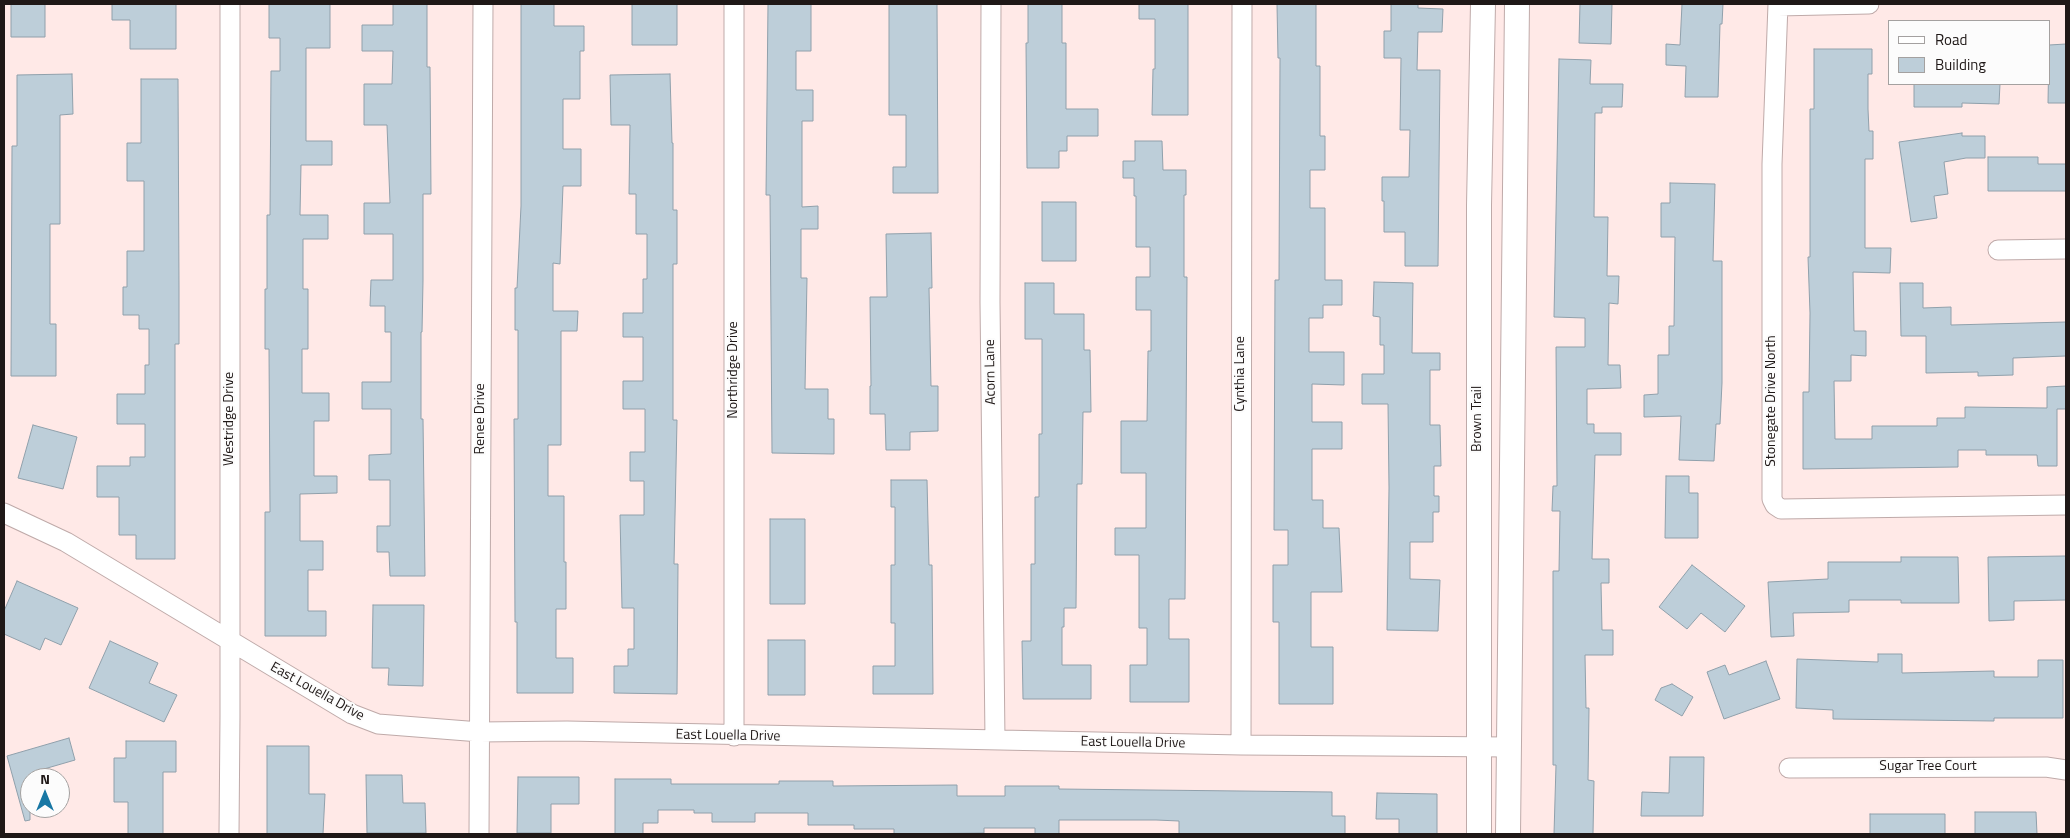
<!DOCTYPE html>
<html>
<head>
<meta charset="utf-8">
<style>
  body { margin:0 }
  #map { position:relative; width:2070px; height:838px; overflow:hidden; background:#ffe9e7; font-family:"Titillium Web",sans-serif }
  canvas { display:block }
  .frame { position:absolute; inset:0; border:5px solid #1f1817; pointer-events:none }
  .legend { position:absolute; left:1888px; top:20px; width:162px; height:65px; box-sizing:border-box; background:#fcfcfc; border:1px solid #a4a1a0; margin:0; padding:6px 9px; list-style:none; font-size:15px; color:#1f1817 }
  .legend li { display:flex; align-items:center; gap:10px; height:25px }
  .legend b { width:25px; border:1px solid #a4a1a0 }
  .north { position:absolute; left:20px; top:768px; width:50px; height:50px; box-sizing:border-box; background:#fcfcfc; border:1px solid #a4a1a0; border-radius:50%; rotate:0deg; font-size:14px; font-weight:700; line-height:20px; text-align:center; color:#1f1817 }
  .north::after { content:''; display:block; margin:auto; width:18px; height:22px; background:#1877a4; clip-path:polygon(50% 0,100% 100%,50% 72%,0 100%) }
</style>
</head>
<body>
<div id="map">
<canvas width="2070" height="838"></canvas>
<div class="frame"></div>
<ul class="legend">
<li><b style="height:6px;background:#fff"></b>Road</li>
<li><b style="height:14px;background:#bdced9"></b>Building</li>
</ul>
<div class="north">N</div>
</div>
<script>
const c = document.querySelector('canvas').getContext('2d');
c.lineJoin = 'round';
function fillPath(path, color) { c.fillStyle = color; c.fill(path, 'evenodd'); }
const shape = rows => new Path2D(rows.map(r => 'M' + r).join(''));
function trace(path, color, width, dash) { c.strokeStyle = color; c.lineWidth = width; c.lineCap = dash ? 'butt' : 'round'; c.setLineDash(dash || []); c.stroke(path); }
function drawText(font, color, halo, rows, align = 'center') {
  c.font = font + ' "Titillium Web",sans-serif'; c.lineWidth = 4; c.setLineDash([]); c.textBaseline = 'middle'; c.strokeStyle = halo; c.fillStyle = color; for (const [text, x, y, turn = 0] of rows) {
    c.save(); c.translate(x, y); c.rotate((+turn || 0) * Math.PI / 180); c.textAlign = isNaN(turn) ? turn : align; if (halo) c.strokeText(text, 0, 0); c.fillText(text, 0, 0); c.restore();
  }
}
const building = shape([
  [11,4,45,4,45,37,11,37,11,4],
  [112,4,176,4,176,49,130,49,130,20,112,20,112,4],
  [269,4,330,4,330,48,306,48,306,141,332,141,332,165,301,165,300,215,328,215,328,239,303,239,303,289,308,289,308,349,302,349,302,393,329,393,329,421,314,421,314,476,337,476,337,493,300,494,300,541,323,541,323,570,308,570,308,611,326,611,326,636,265,636,265,512,270,512,269,349,265,349,265,289,267,289,267,215,270,215,271,71,280,71,280,38,269,38,269,4],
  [393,4,427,4,427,67,430,67,431,194,423,194,423,281,422,332,421,332,421,419,423,419,425,576,390,576,389,552,377,552,377,526,390,526,390,480,369,480,369,455,391,454,391,409,362,409,362,382,391,382,391,332,385,332,385,306,370,306,371,280,393,280,393,234,364,234,364,203,390,203,387,125,364,125,364,84,392,84,393,51,362,51,362,25,393,25,393,4],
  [521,4,554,4,554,26,584,26,584,51,580,51,580,99,563,99,563,149,581,149,581,186,563,186,560,264,553,263,553,311,578,311,577,331,561,331,561,445,548,445,548,496,564,496,564,562,566,562,566,609,556,609,556,658,573,658,573,693,517,693,517,622,515,622,514,419,518,419,518,330,515,330,515,288,517,288,521,206,521,4],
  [632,4,677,4,677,45,632,45,632,4],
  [768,4,811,4,811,51,796,51,796,90,813,90,813,121,802,121,802,207,818,206,818,229,801,229,801,278,807,278,805,389,828,389,828,419,834,419,834,454,772,453,770,195,766,195,768,4],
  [889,4,937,4,938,193,893,193,893,167,906,167,906,115,889,115,889,4],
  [1028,4,1062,4,1062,43,1066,43,1066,109,1098,109,1098,136,1067,136,1067,151,1059,151,1059,168,1027,168,1026,43,1028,43,1028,4],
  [1139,4,1188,4,1188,115,1152,115,1153,69,1155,69,1155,19,1139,19,1139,4],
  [1277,4,1316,4,1316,66,1320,66,1320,136,1325,136,1325,170,1310,170,1310,208,1325,208,1325,280,1342,280,1342,305,1323,305,1323,318,1309,318,1309,352,1344,352,1344,385,1312,384,1312,422,1342,422,1342,449,1312,449,1312,500,1323,500,1323,528,1339,528,1342,592,1311,592,1311,647,1333,647,1333,704,1279,704,1279,622,1273,622,1273,565,1288,565,1288,530,1274,530,1275,280,1279,280,1280,58,1278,58,1277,4],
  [1391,4,1418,4,1418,8,1443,9,1442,32,1418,32,1417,70,1440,70,1438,266,1405,266,1405,232,1384,232,1384,201,1382,201,1382,177,1409,177,1410,130,1400,130,1401,58,1384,58,1384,31,1391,31,1391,4],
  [1580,4,1612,4,1611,44,1579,43,1580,4],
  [1682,4,1723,4,1722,24,1720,24,1718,97,1685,97,1686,66,1666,65,1666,44,1680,45,1682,4],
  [2066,44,2066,103,2048,103,2049,45,2066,44],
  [1814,49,1872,49,1872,74,1868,74,1868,109,1869,131,1873,131,1873,159,1865,159,1865,248,1891,248,1890,273,1853,272,1854,331,1866,331,1866,356,1851,355,1851,381,1834,381,1835,439,1872,439,1872,426,1937,426,1937,418,1965,418,1965,407,2047,408,2047,387,2066,386,2066,409,2057,409,2057,466,2038,466,2037,455,1986,455,1986,450,1958,450,1958,467,1803,469,1803,392,1809,392,1810,313,1808,257,1810,257,1810,109,1814,109,1814,49],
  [1559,59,1591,60,1590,84,1623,84,1622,107,1602,107,1602,113,1595,113,1594,217,1608,217,1607,276,1619,276,1618,304,1609,303,1608,365,1620,365,1621,388,1587,389,1587,424,1594,424,1594,433,1621,433,1621,455,1595,455,1592,559,1609,559,1609,583,1601,583,1602,630,1613,630,1613,655,1585,655,1586,708,1589,708,1588,780,1594,781,1593,834,1554,834,1556,765,1553,765,1553,571,1559,571,1560,511,1552,511,1553,486,1557,486,1556,347,1585,347,1585,318,1554,317,1559,59],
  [72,74,73,114,60,115,60,224,50,224,50,324,56,324,56,376,11,376,12,146,17,146,17,75,72,74],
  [670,74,672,143,673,143,673,210,677,210,677,264,673,264,673,420,677,420,674,564,678,564,677,694,614,693,614,666,628,666,628,649,634,649,634,608,622,608,620,515,644,515,644,481,630,481,630,452,645,452,645,409,623,409,623,381,643,381,643,337,623,337,623,313,643,313,643,279,647,279,647,234,636,234,636,194,629,194,630,125,611,125,610,75,670,74],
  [141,79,178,79,179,287,179,344,175,344,175,559,136,559,136,535,119,535,119,497,97,497,97,466,130,466,130,457,145,457,145,424,117,424,117,394,145,394,145,365,149,365,149,329,139,329,139,315,123,315,123,287,127,287,127,251,144,251,144,181,127,181,127,143,141,143,141,79],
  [1914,84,2000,84,1999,104,1962,103,1962,107,1914,107,1914,84],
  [1962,133,1962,136,1985,136,1985,158,1966,158,1944,162,1948,194,1934,196,1937,218,1911,222,1899,142,1962,133],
  [1135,141,1162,141,1163,170,1186,170,1186,195,1184,195,1184,277,1187,277,1185,599,1169,599,1169,639,1189,639,1189,702,1130,702,1130,665,1147,665,1147,628,1139,628,1139,555,1115,555,1115,528,1146,528,1146,473,1121,473,1121,421,1147,421,1148,351,1151,351,1151,310,1136,310,1136,277,1150,277,1150,247,1136,247,1136,196,1134,196,1134,178,1123,178,1123,161,1135,161,1135,141],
  [1988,157,2038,157,2038,164,2066,164,2066,191,1988,191,1988,157],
  [1670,183,1715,184,1713,261,1722,261,1722,383,1720,424,1716,424,1714,461,1679,460,1681,416,1644,417,1644,395,1658,394,1658,355,1669,355,1669,326,1674,326,1675,237,1661,237,1661,203,1670,203,1670,183],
  [1042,202,1076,202,1076,261,1042,261,1042,202],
  [931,233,932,288,929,288,931,386,938,386,938,431,910,432,910,450,886,450,885,414,870,414,870,386,871,386,870,297,887,297,886,234,931,233],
  [1374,282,1413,283,1412,353,1440,353,1440,370,1430,370,1430,425,1440,425,1441,466,1434,466,1434,496,1439,496,1439,512,1433,512,1433,542,1410,542,1410,579,1440,580,1438,631,1387,630,1389,488,1388,404,1362,404,1362,374,1384,374,1384,345,1380,345,1380,317,1373,316,1374,282],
  [1025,283,1054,283,1054,314,1084,314,1084,350,1090,350,1091,412,1083,412,1082,484,1077,484,1076,608,1064,608,1064,627,1062,627,1062,665,1091,665,1091,699,1023,699,1022,641,1031,641,1031,564,1035,564,1035,497,1039,497,1039,434,1042,434,1042,339,1025,339,1025,283],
  [1900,283,1923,283,1923,308,1951,307,1951,325,2066,322,2066,356,2013,358,2013,375,1978,376,1978,372,1926,373,1926,336,1901,336,1900,283],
  [33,425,77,437,63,489,18,478,33,425],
  [1666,476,1689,476,1689,493,1698,493,1698,538,1665,538,1666,476],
  [891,480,927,480,929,565,932,565,933,694,873,694,873,666,895,666,895,623,891,623,891,565,895,565,895,507,891,507,891,480],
  [770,519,805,519,805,604,770,604,770,519],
  [2066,556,2066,600,2014,601,2014,620,1989,621,1988,557,2066,556],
  [1901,557,1958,557,1959,603,1901,603,1901,600,1849,600,1849,612,1793,613,1794,636,1771,637,1768,582,1828,579,1828,562,1901,562,1901,557],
  [1692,565,1745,606,1725,632,1701,613,1687,629,1659,607,1692,565],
  [17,581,78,608,61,645,45,638,40,650,4,634,4,611,17,581],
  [373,605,424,605,423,686,388,685,389,668,372,668,373,605],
  [768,640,805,640,805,695,768,695,768,640],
  [110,641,158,663,149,683,177,695,164,722,89,688,110,641],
  [1878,654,1902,654,1902,673,1994,671,1994,677,2038,677,2038,660,2063,660,2063,718,1994,718,1994,721,1833,719,1833,710,1796,708,1797,659,1878,662,1878,654],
  [1766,661,1780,699,1724,719,1707,672,1725,665,1729,675,1766,661],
  [1672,684,1693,697,1682,716,1655,700,1661,688,1672,684],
  [69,738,75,760,44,769,46,778,30,778,30,820,25,821,7,756,69,738],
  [126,741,176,741,176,772,163,772,163,834,128,834,128,802,114,802,114,758,126,758,126,741],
  [267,746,309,746,309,794,325,794,323,834,267,834,267,746],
  [1670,757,1704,757,1703,816,1641,816,1642,792,1669,793,1670,757],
  [366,775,402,775,403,803,425,803,426,833,367,833,366,775],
  [518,777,579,777,579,804,551,804,551,833,517,833,518,777],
  [615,779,671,779,671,784,779,784,779,781,833,781,833,786,957,785,957,796,1005,796,1005,786,1059,786,1059,789,1332,792,1332,816,1345,816,1345,834,1179,834,1179,821,1156,820,1059,820,1059,834,1035,834,1035,828,984,828,984,833,894,834,894,829,854,829,854,825,808,825,808,813,755,813,755,822,712,822,712,813,694,813,694,810,658,810,658,823,643,823,643,834,615,834,615,779],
  [1377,793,1437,794,1437,834,1399,834,1399,819,1376,819,1377,793],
  [1975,812,2036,812,2037,834,1975,834,1975,812],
  [1870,814,1945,814,1945,834,1870,834,1870,814]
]);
fillPath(building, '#bdced9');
trace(building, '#90a0ab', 1);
const minor = shape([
  [734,4,734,736],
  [991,4,990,302,995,740],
  [1778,4,1772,164,1772,499,1775,505,1781,509,2066,505],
  [1778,6,1869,4],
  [1998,250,2066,249],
  [4,513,66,542,352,714,378,724,480,732,567,731,1241,745,1509,747],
  [1241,745,1242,4],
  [1789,768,2046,767,2066,770],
  [229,834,230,716,230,4],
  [479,834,483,4]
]);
const tertiary = shape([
  [1479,834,1479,205,1483,4],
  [1508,834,1517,4]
]);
trace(minor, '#bfaaa9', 21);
trace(tertiary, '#bfaaa9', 26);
trace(minor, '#fff', 19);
trace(tertiary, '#fff', 24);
drawText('14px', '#1f1817', '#fcfcfc', [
  ["Northridge Drive",734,370,-90],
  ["Acorn Lane",991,372,-91],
  ["Cynthia Lane",1241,374,-90],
  ["Stonegate Drive North",1772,401,-90],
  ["Westridge Drive",230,419,-90],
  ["Renee Drive",481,419,-90],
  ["Brown Trail",1478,419,-90],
  ["East Louella Drive",317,692,29],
  ["East Louella Drive",728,736,1],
  ["East Louella Drive",1133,743,1],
  ["Sugar Tree Court",1928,767]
]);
</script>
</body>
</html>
